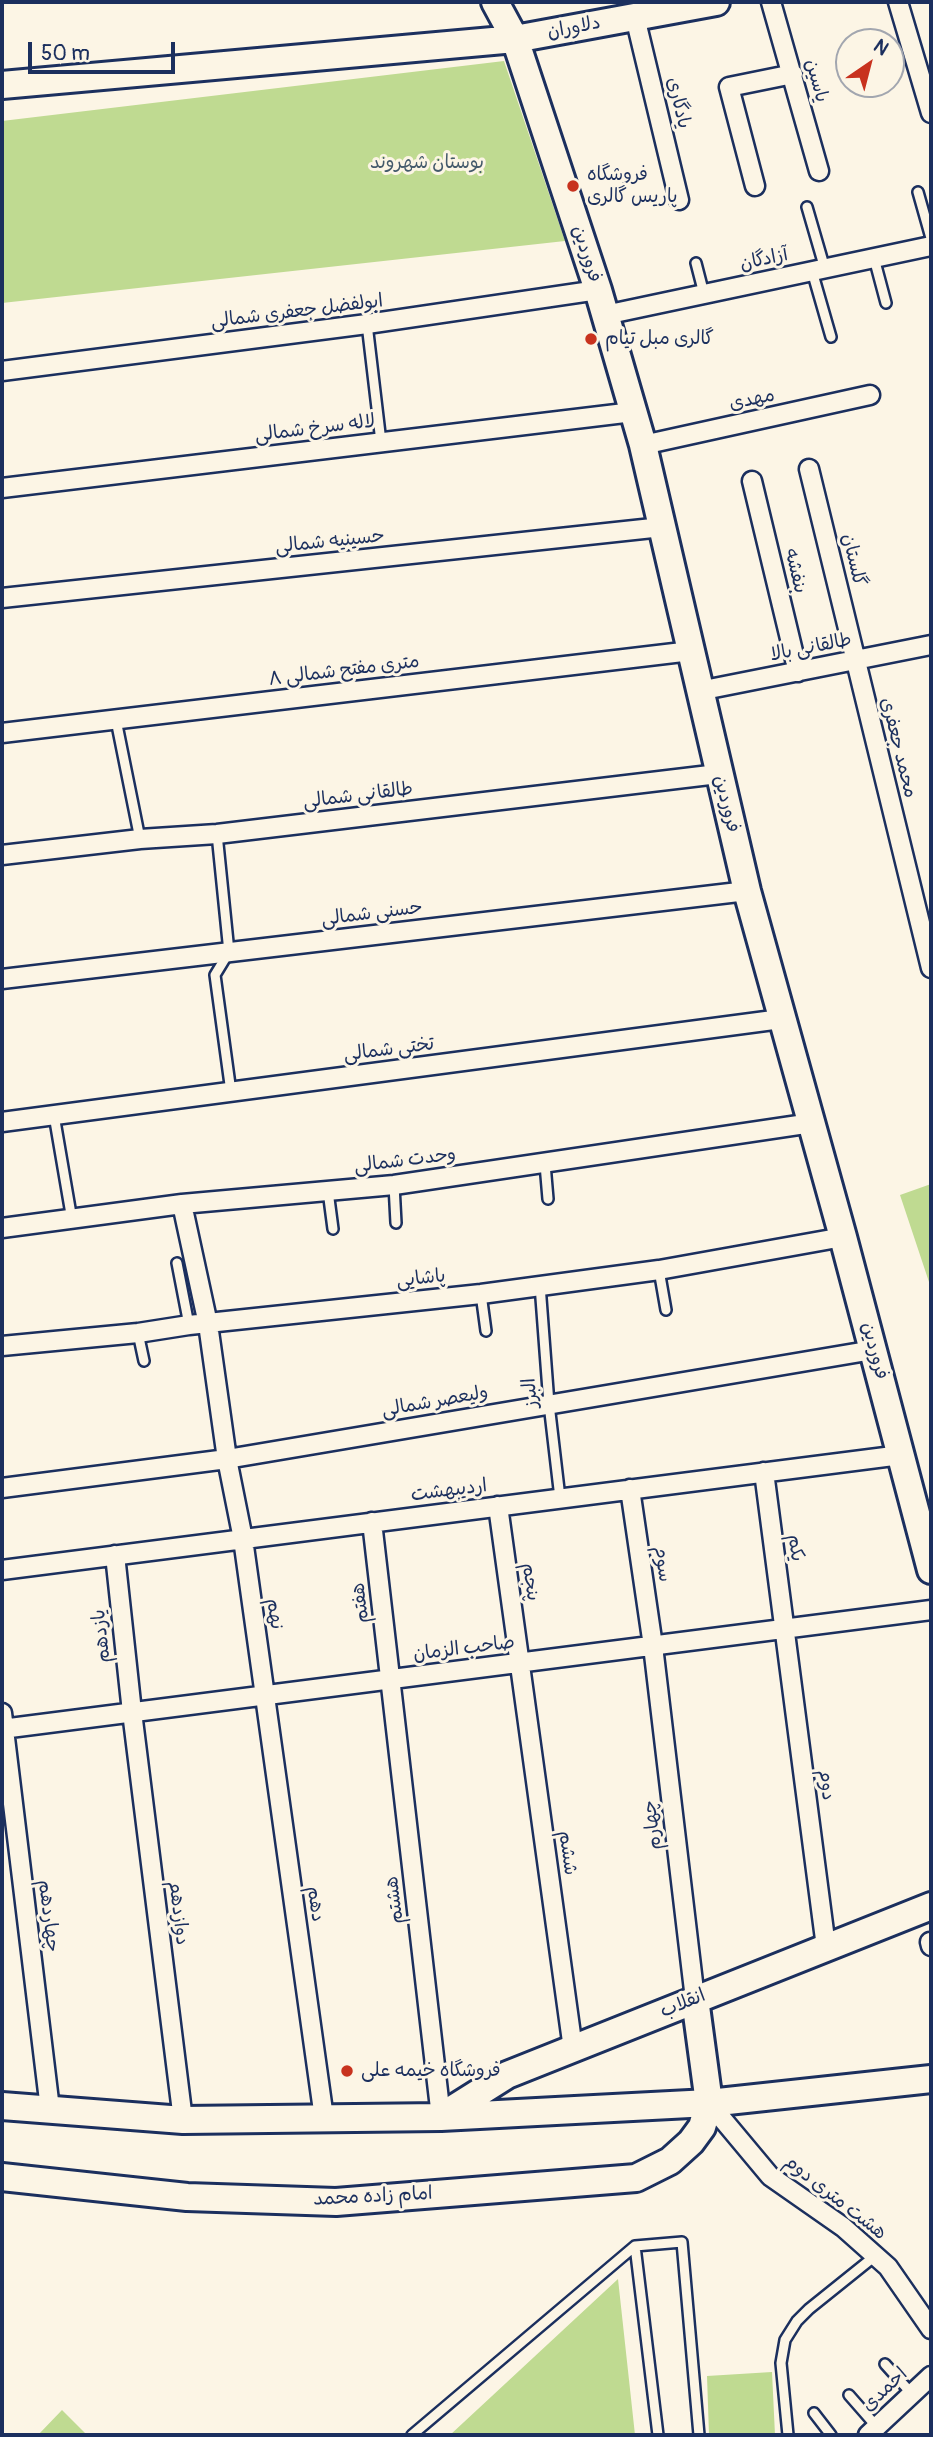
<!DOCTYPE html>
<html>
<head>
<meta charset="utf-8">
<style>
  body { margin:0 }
  #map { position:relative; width:933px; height:2437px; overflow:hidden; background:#fcf5e5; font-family:Pangolin,sans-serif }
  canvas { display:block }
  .frame { position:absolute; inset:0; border:4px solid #1b2f5e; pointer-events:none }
  .north { position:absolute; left:835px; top:28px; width:70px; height:70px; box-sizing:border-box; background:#fcf5e5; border:2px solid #a2a6af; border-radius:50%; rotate:35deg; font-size:19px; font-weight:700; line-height:28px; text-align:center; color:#1b2f5e }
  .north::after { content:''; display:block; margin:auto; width:24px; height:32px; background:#c8321e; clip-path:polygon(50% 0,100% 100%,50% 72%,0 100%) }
  .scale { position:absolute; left:28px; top:42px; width:147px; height:32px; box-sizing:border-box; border:4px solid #1b2f5e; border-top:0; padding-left:9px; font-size:21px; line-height:24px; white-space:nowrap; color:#1b2f5e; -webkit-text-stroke:5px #fcf5e5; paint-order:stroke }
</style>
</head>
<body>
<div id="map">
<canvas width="933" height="2437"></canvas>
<div class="frame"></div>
<div class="north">N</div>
<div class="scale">50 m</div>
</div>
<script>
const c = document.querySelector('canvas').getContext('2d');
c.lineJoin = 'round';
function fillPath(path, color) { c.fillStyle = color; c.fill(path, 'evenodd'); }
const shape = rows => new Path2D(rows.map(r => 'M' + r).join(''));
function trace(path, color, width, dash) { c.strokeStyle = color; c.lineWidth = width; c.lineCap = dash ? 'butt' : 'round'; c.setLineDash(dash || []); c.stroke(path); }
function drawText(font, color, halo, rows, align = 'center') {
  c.font = font + ' Pangolin,"Playpen Sans Arabic",sans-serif'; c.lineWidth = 6; c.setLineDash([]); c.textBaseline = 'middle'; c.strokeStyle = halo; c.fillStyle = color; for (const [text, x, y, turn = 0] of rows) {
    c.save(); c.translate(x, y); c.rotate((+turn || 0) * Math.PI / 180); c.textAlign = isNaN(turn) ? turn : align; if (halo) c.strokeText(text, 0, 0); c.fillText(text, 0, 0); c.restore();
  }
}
fillPath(shape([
  [504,61,565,241,2,303,2,121],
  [931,1184,931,1288,900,1195],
  [618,2279,635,2435,450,2435],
  [772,2372,775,2435,709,2435,707,2376],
  [62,2410,87,2435,38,2435]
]), '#bfda91');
const lane = shape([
  [918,192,931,238],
  [807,207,825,269],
  [874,258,886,303],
  [696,263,704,294],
  [812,271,831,337],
  [367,324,381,442],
  [116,720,140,839],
  [217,834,229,952,215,975,231,1092],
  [54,1115,72,1220],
  [545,1164,548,1199],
  [394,1185,396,1223],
  [328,1191,333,1229],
  [177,1263,189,1325],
  [659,1270,666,1310],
  [540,1285,549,1404,560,1498],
  [481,1294,486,1331],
  [138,1333,144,1361],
  [635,2246,658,2435],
  [885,2364,912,2394],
  [849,2395,877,2427],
  [814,2413,831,2435],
  [412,2435,635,2246,682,2242,699,2435],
  [788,2435,781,2363,785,2340,797,2321,809,2309,875,2256]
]);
const street = shape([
  [771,2,819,171],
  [898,2,931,113],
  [635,17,679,200],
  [755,186,729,87,793,74],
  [605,315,931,246],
  [2,371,367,324,598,290],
  [643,445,870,395],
  [809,469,931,968],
  [752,481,798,672],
  [2,488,633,412],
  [2,598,662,527],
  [699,691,931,645],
  [2,733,691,651],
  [2,855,140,839,217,834,718,774],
  [2,979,747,891],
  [2,1122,781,1019],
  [182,1204,208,1324,227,1459,243,1539,324,2118],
  [2,1228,182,1204,394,1185,812,1123],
  [2,1346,138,1333,189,1325,481,1294,659,1270,843,1237],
  [764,1472,826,1947],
  [2,1488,227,1459,873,1350],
  [630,1489,653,1646,695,1999],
  [498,1506,573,2049],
  [372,1522,441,2117],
  [115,1555,132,1712,183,2120],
  [2,1570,901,1455],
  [2,1713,50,2109],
  [2,1729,931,1610],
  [930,1942,931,1946],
  [709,2103,770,2176,843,2227,888,2267,931,2329],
  [868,2435,931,2376]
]);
const secondary = shape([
  [495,2,515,39,598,290,643,445,747,891,843,1237,931,1570],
  [2,85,515,39,716,2],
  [2,2106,183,2120,441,2117,709,2103,931,2079],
  [445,2114,507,2075,931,1906],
  [2,2177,187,2197,336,2202,636,2178,670,2161,691,2142,702,2127,709,2103,695,1999]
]);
trace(lane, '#1b2f5e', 14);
trace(street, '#1b2f5e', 23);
trace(secondary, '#1b2f5e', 32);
trace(lane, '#fcf5e5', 9);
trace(street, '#fcf5e5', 18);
trace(secondary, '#fcf5e5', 26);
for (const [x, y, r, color] of [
  [573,186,7,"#c8321e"],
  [591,339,7,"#c8321e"],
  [347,2071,7,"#c8321e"]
]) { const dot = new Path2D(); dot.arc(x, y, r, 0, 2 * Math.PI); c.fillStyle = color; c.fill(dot); trace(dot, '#fcf5e5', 2.5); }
drawText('19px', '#1b2f5e', '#fcf5e5', [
  ["دلاوران",574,28,-11],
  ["یاسین",816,81,75],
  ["یادگاری",678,103,77],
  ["فروردین",586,254,72],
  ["آزادگان",764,260,-12],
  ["ابولفضل جعفری شمالی",297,312,-7],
  ["مهدی",752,400,-12],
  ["لاله سرخ شمالی",315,429,-7],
  ["حسینیه شمالی",330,542,-6],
  ["گلستان",853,560,77],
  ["بنفشه",795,571,77],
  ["طالقانی بالا",811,648,-11],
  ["۸ متری مفتح شمالی",344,671,-7],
  ["محمد جعفری",898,748,76],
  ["طالقانی شمالی",358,796,-7],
  ["فروردین",726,804,76],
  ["حسنی شمالی",372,914,-7],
  ["تختی شمالی",389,1050,-7],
  ["وحدت شمالی",405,1161,-7],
  ["پاشایی",421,1279,-6],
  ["فروردین",874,1351,75],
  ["البرز",531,1393,-95],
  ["ولیعصر شمالی",435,1402,-10],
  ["اردیبهشت",449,1491,-7],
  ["یکم",795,1548,83],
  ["سوم",662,1564,82],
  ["پنجم",530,1582,82],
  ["هفتم",361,1603,-97],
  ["نهم",274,1614,82],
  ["یازدهم",102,1636,-96],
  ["صاحب الزمان",464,1649,-7],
  ["دوم",826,1785,83],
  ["چهارم",653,1825,-97],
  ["ششم",567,1853,82],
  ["هشتم",395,1900,-97],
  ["دهم",315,1904,82],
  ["دوازدهم",178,1913,83],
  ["چهاردهم",48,1916,83],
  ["انقلاب",683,2004,-22],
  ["امام زاده محمد",373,2197,-3],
  ["هشت متری دوم",835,2198,38],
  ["احمدی",885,2390,-43]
]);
drawText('19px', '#445a6b', '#fcf5e5', [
  ["بوستان شهروند",427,163]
]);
drawText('19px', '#1b2f5e', '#fcf5e5', [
  ["فروشگاه",587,175],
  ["پاریس گالری",587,197],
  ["گالری مبل تیام",605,339],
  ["فروشگاه خیمه علی",361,2071]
], 'left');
</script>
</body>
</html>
